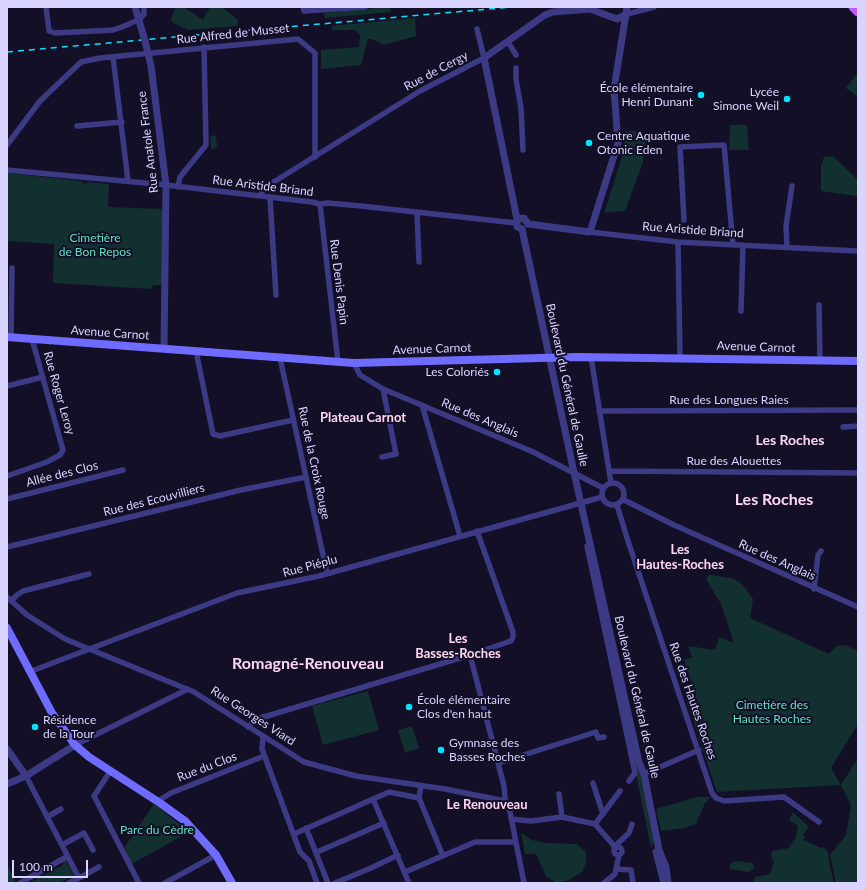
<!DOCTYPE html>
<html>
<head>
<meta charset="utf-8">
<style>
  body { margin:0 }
  #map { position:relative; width:865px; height:890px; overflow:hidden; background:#130f26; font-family:Lato,sans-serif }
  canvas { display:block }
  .frame { position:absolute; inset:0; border:8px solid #d9d4ff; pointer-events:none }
  .scale { position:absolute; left:12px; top:860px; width:76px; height:18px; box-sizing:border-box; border:2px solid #d9d4ff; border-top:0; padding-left:5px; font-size:12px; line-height:14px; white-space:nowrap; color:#d9d4ff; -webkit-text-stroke:3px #130f26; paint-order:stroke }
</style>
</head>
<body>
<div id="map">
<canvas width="865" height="890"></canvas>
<div class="frame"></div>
<div class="scale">100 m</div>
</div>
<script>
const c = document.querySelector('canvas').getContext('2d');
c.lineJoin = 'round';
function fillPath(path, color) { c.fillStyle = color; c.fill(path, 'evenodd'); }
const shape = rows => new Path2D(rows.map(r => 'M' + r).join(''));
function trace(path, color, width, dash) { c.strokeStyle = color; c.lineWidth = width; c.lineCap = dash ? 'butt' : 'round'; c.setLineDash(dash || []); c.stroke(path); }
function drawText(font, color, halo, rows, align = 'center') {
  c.font = font + ' Lato,sans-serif'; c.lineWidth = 4; c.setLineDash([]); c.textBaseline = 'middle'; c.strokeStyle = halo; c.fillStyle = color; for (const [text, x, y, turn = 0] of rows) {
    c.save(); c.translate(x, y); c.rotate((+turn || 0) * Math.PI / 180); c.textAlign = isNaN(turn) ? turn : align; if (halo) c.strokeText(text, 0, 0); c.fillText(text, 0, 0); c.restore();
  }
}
fillPath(shape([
  [178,7,183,7,203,20,210,7,222,7,238,20,237,26,188,30,172,22,171,19,175,9],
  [387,7,390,7,391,12,325,18,324,13],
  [415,18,416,36,383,45,372,39,368,39,361,65,321,69,321,50,359,47,360,35,355,30,332,30,331,26],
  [858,72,858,97,846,88],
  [730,125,747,125,749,150,729,150],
  [625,131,636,131,646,140,643,162,625,211,604,213,624,150],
  [213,135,216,136,217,146,213,150,211,148,210,137],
  [833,156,858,180,857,196,821,191,821,166,824,157],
  [7,173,81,181,86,184,88,182,109,184,108,207,162,209,162,285,153,285,152,289,53,283,54,244,7,241],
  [709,575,732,578,743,585,753,599,750,618,829,654,836,646,845,645,858,651,858,724,831,768,841,785,858,758,858,883,836,883,830,855,846,835,851,806,841,785,717,792,687,702,696,695,684,660,692,657,688,646,715,650,719,637,734,643,721,604,706,579],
  [615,671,642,779,654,841,651,848],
  [368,691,379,730,323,745,312,706],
  [412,726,419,748,405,753,398,730],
  [697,797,711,797,705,803,696,824,684,828,661,831,656,809],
  [154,804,189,832,132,864,124,848],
  [793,812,809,827,803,835,805,837,803,840,821,848,823,847,828,852,830,867,834,883,753,883,755,877,770,874,774,862,771,857,772,851,789,848,796,836,798,826,789,820],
  [521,833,532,840,546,843,577,844,586,852,586,863,582,872,569,880,557,883,546,876,536,854,525,854],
  [66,860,74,875,59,883,29,883,63,865,63,862],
  [736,861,753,863,754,869,748,872,730,869,730,864],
  [7,863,16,883,7,883]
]), '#12302f');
trace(shape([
  [46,7,49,31,55,33,113,30,122,27,140,19,144,14,144,7],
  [303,7,304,11,365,7],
  [627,14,654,7],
  [508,42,516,55],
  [113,57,128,181],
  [516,68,516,79,521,108,523,150],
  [77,126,122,122],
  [7,145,40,101,81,62,100,58,298,39,315,53,315,157],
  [7,170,166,185,312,202,320,204,328,203,361,206,516,223],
  [178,187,180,177,206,145,204,47],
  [260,196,264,188,420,91,484,58,477,29],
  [270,197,276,295],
  [320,204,338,362],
  [417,212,419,262],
  [684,220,680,147,724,145,733,245],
  [590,232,678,242,858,251],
  [678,242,680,357],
  [787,247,786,226,792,186],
  [819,305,820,361],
  [741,311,743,245],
  [11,337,12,268],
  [196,351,213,434,220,436,293,420],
  [591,357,611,483],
  [280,358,327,573],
  [354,363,360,375,383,389,531,451,603,488],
  [7,386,43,377],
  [422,405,460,536],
  [599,411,858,410],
  [843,427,858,426],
  [382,457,396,454,383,389],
  [609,471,858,473],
  [7,476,47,462,60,455,63,450,32,339],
  '602 494a11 11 0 1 1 22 0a11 11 0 1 1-22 0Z',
  [7,499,123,470],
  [624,500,674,525,858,607],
  [617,505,628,541,712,793,716,798,724,801,784,797,819,822],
  [591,545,587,546,635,773,629,781],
  [7,547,241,490,306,477],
  [814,589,818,555,821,551],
  [7,597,27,615,65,639,194,692,304,762,356,776,445,789,505,801],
  [11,601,17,595,23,591,89,574],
  [470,655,504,786,505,798,510,812,524,883],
  [29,672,237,593,319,576,602,497],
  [248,727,257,719,470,655,511,641,513,637,513,632,477,531],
  [263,736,262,749,300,852,309,861,317,883],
  [75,745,188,689],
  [498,763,596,732,598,738,604,737],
  [111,770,94,796,139,883],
  [644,774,699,750],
  [26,776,79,878,69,883],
  [593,783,603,814],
  [421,786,419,798,443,856],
  [559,794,562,817],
  [373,799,409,883],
  [158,801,171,793,264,756],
  [47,817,61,809],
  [511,819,531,821,562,817,595,824,616,848],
  [595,824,620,791],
  [306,828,328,883],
  [294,834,389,792,419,798],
  [62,845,84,833,93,850],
  [614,847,629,833,632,824],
  '614 851a4 4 0 1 1 8 0a4 4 0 1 1-8 0Z',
  [317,852,384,823],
  [617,869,631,870,633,883],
  [405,872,475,842,516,842],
  [79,878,99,867],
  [20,883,68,856],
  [165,883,216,855],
  [335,883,371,868,398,855],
  [604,883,615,874,619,855]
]), '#3d3a85', 5.5);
trace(shape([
  [135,7,143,34],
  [146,45,151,66,166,185,164,349],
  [517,219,484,58,545,15,553,12,590,9,617,19,627,14],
  [528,224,590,232,618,143,614,89,627,7],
  [522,229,573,468,639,762,644,774,659,850,666,867,668,883],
  [522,229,517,227,517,219,524,218,528,224],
  [7,749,26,776],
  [7,784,26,776,75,745],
  [656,852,664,883]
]), '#3d3a85', 7);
trace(shape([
  [7,337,354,363,578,357,858,361],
  [7,628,52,713,75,745,89,757,160,803,185,821,216,855,232,883]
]), '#6f6bff', 8);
trace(shape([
  [853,7,858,12]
]), '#c25bff', 9);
trace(shape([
  [7,52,511,7]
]), '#00e5ff', 1.5, [6, 5]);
trace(shape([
  [143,34,146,45]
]), '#3d3a85', 7);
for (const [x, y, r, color] of [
  [701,95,4,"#00e5ff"],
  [787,99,4,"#00e5ff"],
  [589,143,4,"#00e5ff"],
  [497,372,4,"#00e5ff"],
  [409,707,4,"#00e5ff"],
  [35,727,4,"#00e5ff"],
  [441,750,4,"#00e5ff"]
]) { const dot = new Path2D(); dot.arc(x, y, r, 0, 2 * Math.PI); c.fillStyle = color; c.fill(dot); trace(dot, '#130f26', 1.5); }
drawText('12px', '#d9d4ff', '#130f26', [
  ["Rue Alfred de Musset",233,34,-6],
  ["Rue de Cergy",436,71,-28],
  ["Rue Anatole France",148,142,-97],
  ["Rue Aristide Briand",263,186,7],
  ["Rue Aristide Briand",693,230,4],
  ["Rue Denis Papin",339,282,83],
  ["Avenue Carnot",110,333,4],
  ["Avenue Carnot",756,347,2],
  ["Avenue Carnot",432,349,-2],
  ["Boulevard du Général de Gaulle",567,385,78],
  ["Rue Roger Leroy",59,393,74],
  ["Rue des Longues Raies",729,400],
  ["Rue des Anglais",480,418,23],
  ["Rue des Alouettes",734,461],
  ["Rue de la Croix Rouge",314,463,78],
  ["Allée des Clos",62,474,-14],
  ["Rue des Ecouvilliers",154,500,-14],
  ["Rue des Anglais",777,560,24],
  ["Rue Piéplu",310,566,-15],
  ["Boulevard du Général de Gaulle",637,697,77],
  ["Rue des Hautes Roches",693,701,71],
  ["Rue Georges Viard",253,716,33],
  ["Rue du Clos",207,767,-21]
]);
drawText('12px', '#d9d4ff', '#130f26', [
  ["École élémentaire",693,88,"right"],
  ["Henri Dunant",693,102,"right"],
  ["Lycée",779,92,"right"],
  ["Simone Weil",779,106,"right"],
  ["Centre Aquatique",597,136],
  ["Otonic Eden",597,150],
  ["Les Coloriés",489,372,"right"],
  ["École élémentaire",417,700],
  ["Clos d'en haut",417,714],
  ["Résidence",43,720],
  ["de la Tour",43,734],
  ["Gymnase des",449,743],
  ["Basses Roches",449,757]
], 'left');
drawText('12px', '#5fe0c0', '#130f26', [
  ["Cimetière",95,238],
  ["de Bon Repos",95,252],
  ["Cimetière des",772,705],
  ["Hautes Roches",772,719],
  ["Parc du Cèdre",157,830]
]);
drawText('bold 13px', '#ffd6f0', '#130f26', [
  ["Plateau Carnot",363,418],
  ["Les",680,550],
  ["Hautes-Roches",680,565],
  ["Les",458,639],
  ["Basses-Roches",458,654],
  ["Le Renouveau",487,805]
]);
drawText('bold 14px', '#ffd6f0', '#130f26', [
  ["Les Roches",790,440]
]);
drawText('bold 16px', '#ffd6f0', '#130f26', [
  ["Les Roches",774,500],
  ["Romagné-Renouveau",308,664]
]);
</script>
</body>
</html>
